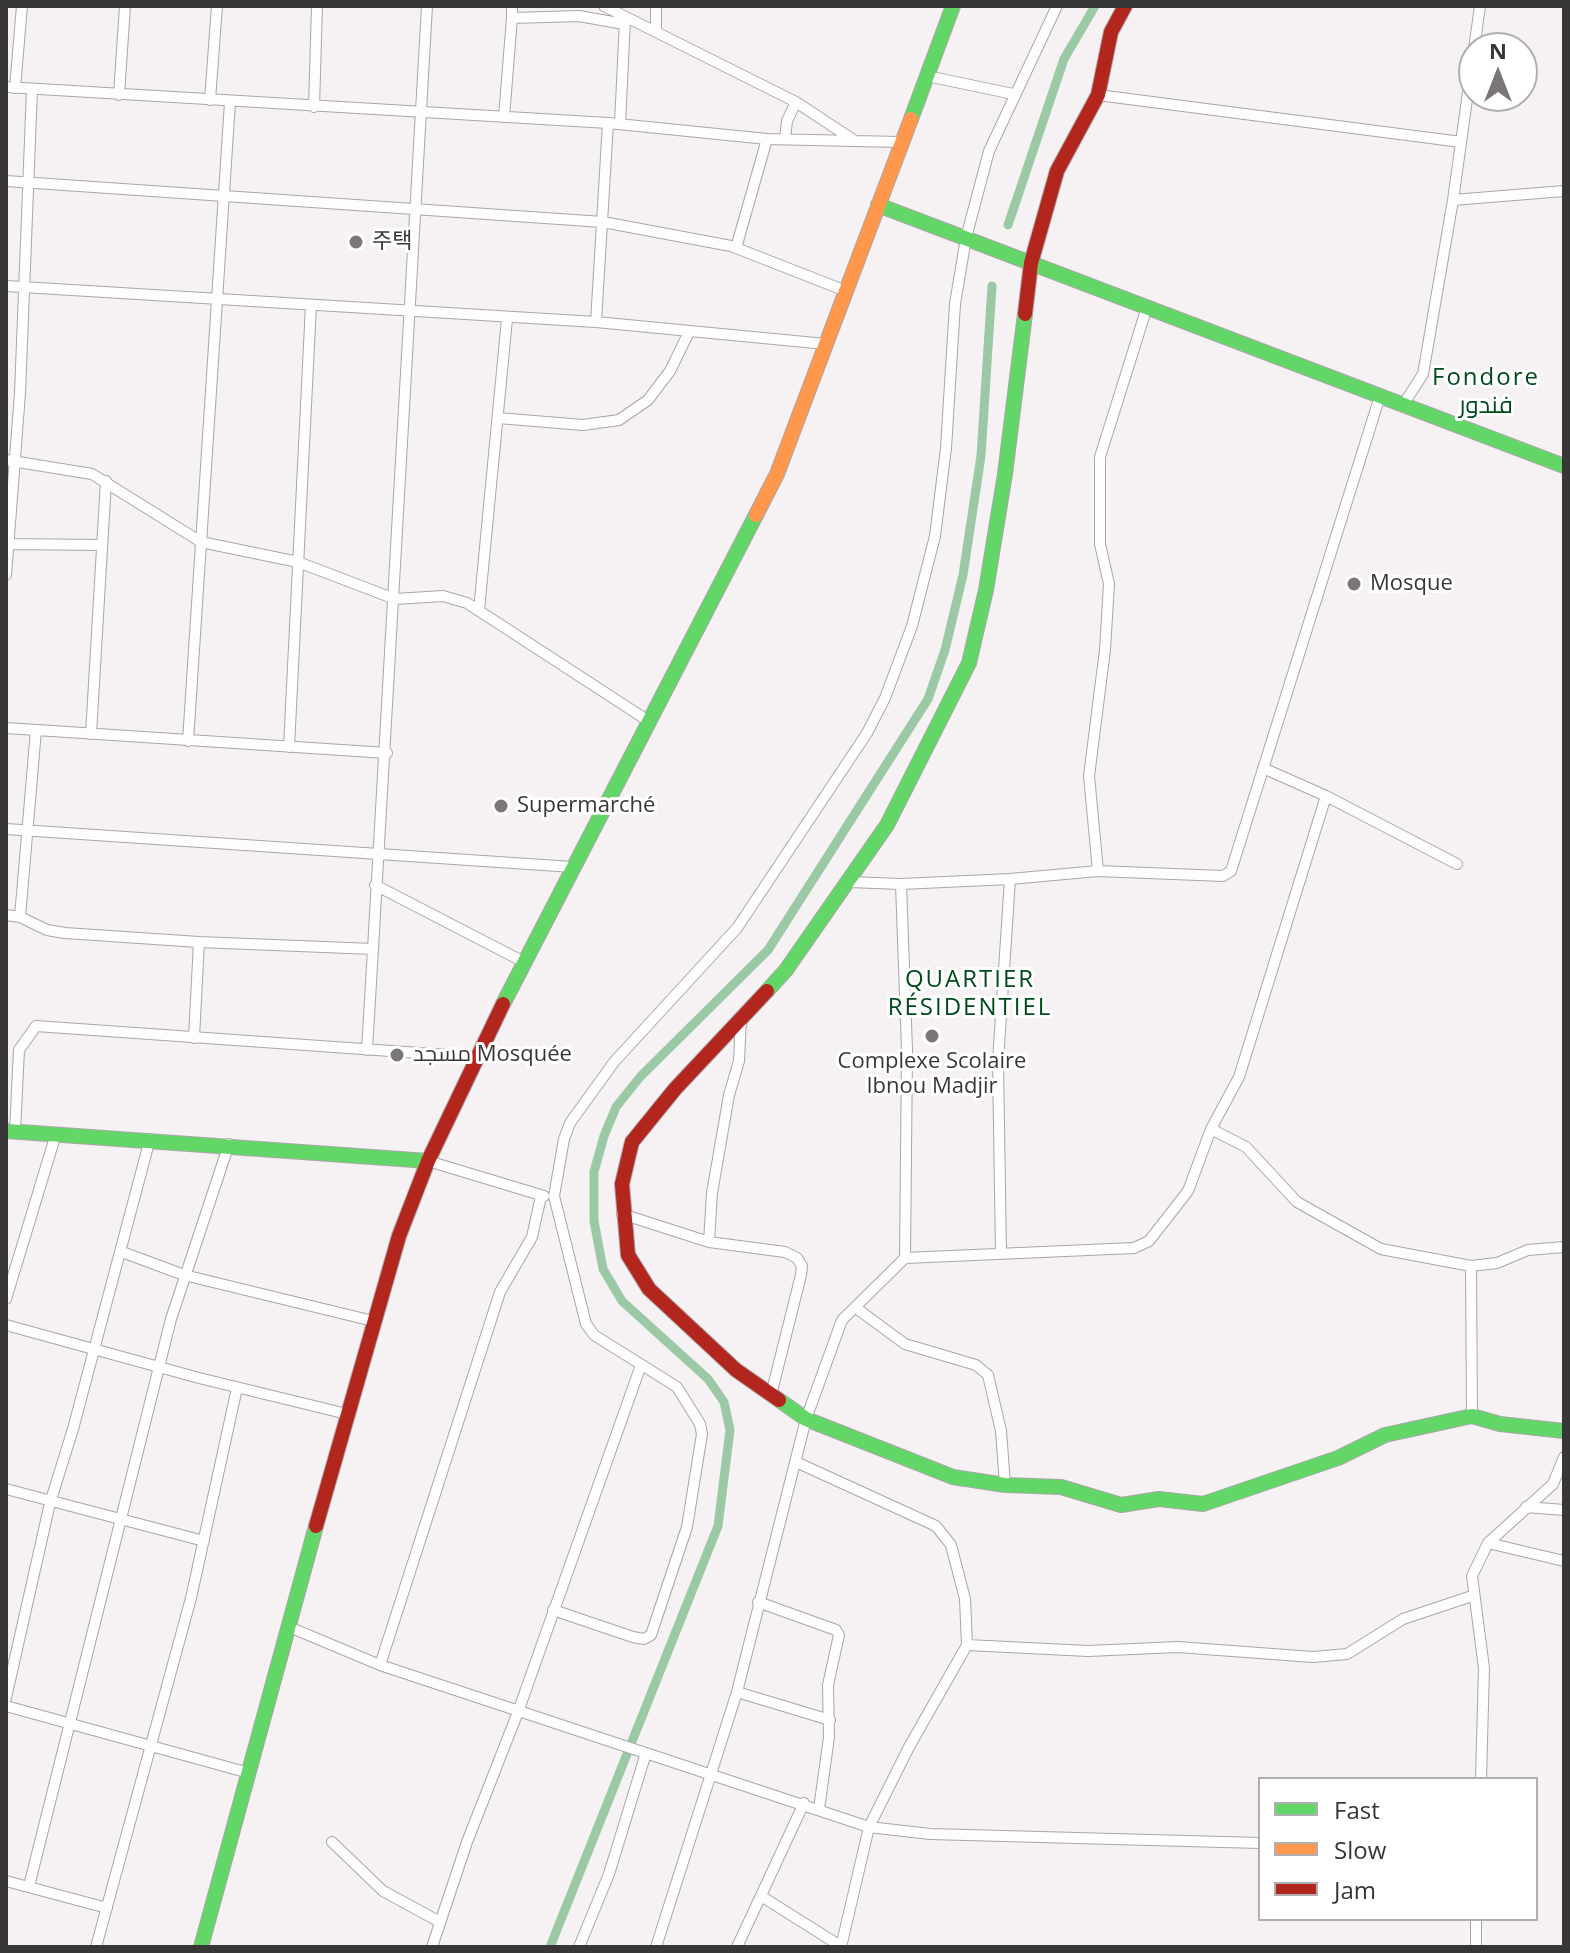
<!DOCTYPE html>
<html>
<head>
<meta charset="utf-8">
<style>
  body { margin:0 }
  #map { position:relative; width:1570px; height:1953px; overflow:hidden; background:#f6f1f3; font-family:"Open Sans",sans-serif }
  canvas { display:block }
  .frame { position:absolute; inset:0; border:8px solid #393637; pointer-events:none }
  .legend { position:absolute; left:1258px; top:1777px; width:280px; height:144px; box-sizing:border-box; background:#fff; border:2px solid #b0afaf; margin:0; padding:10px 14px; list-style:none; font-size:24px; color:#393637 }
  .legend li { display:flex; align-items:center; gap:16px; height:40px }
  .legend b { width:40px; border:2px solid #b0afaf }
  .north { position:absolute; left:1458px; top:32px; width:80px; height:80px; box-sizing:border-box; background:#fff; border:2px solid #b0afaf; border-radius:50%; rotate:0deg; font-size:22px; font-weight:700; line-height:32px; text-align:center; color:#393637 }
  .north::after { content:''; display:block; margin:auto; width:28px; height:36px; background:#7b7779; clip-path:polygon(50% 0,100% 100%,50% 72%,0 100%) }
</style>
</head>
<body>
<div id="map">
<canvas width="1570" height="1953"></canvas>
<div class="frame"></div>
<ul class="legend">
<li><b style="height:10px;background:#63d668"></b>Fast</li>
<li><b style="height:10px;background:#ff974d"></b>Slow</li>
<li><b style="height:10px;background:#b3261e"></b>Jam</li>
</ul>
<div class="north">N</div>
</div>
<script>
const c = document.querySelector('canvas').getContext('2d');
c.lineJoin = 'round';
const shape = rows => new Path2D(rows.map(r => 'M' + r).join(''));
function trace(path, color, width, dash) { c.strokeStyle = color; c.lineWidth = width; c.lineCap = dash ? 'butt' : 'round'; c.setLineDash(dash || []); c.stroke(path); }
function drawText(font, color, halo, rows, align = 'center') {
  c.font = font + ' "Open Sans",Cairo,"Noto Sans KR",sans-serif'; c.lineWidth = 6; c.setLineDash([]); c.textBaseline = 'middle'; c.strokeStyle = halo; c.fillStyle = color; for (const [text, x, y, turn = 0] of rows) {
    c.save(); c.translate(x, y); c.rotate((+turn || 0) * Math.PI / 180); c.textAlign = isNaN(turn) ? turn : align; if (halo) c.strokeText(text, 0, 0); c.fillText(text, 0, 0); c.restore();
  }
}
trace(shape([
  [1008,225,1064,59,1095,6],
  [550,1947,718,1526,730,1430,724,1402,708,1379,622,1301,603,1269,594,1221,594,1172,604,1136,616,1107,640,1077,768,950,928,699,945,650,963,575,981,456,992,286]
]), '#9cc9a5', 9);
const street = shape([
  [512,6,512,18,579,16,624,24],
  [604,6,796,102,855,141],
  [656,6,656,31],
  [927,76,1013,94],
  [6,87,608,123,767,139,900,142],
  [15,88,22,6],
  [119,95,125,6],
  [1098,95,1461,142],
  [210,100,217,6],
  [314,107,317,6],
  [504,117,512,18],
  [620,124,625,19],
  [785,139,787,121,796,102],
  [6,181,603,222,731,246,846,291],
  [1453,200,1564,191],
  [736,248,767,139],
  [6,286,596,322,826,344],
  [596,322,608,123],
  [1403,405,1423,374,1453,200,1480,6],
  [498,418,583,425,619,420,648,400,670,371,689,332],
  [6,460,92,474,201,542,298,562,395,599,443,596,467,603,650,722],
  [6,544,102,545],
  [6,575,20,393,32,89],
  [479,610,507,319],
  [6,728,387,753],
  [91,734,106,481],
  [188,741,230,102],
  [289,747,311,305],
  [1263,768,1326,796,1457,864],
  [6,829,573,867],
  [1098,871,1089,776,1105,650,1109,584,1100,544,1100,457,1147,307],
  [849,882,901,884,1010,879],
  [901,884,907,1050,905,1258],
  [375,885,524,962],
  [6,915,20,917,47,930,65,933,199,942,373,949,427,6],
  [20,917,36,730],
  [194,1038,199,942],
  [367,1050,373,949],
  [1211,1129,1246,1147,1297,1202,1381,1249,1471,1266,1497,1263,1528,1250,1564,1247],
  [15,1131,19,1050,36,1026,476,1057],
  [428,1161,544,1196],
  [622,1214,709,1242,785,1252,797,1258,802,1266,801,1275,771,1395],
  [709,1242,712,1193,729,1095,739,1061,741,1018],
  [122,1252,184,1275,373,1321],
  [1001,1253,998,1061,1010,879,1098,871,1223,876,1231,871,1380,396],
  [1471,1266,1472,1416],
  [6,1299,56,1134],
  [856,1308,905,1344,976,1365,988,1375,1001,1431,1005,1485],
  [6,1325,199,1378,347,1414],
  [796,1462,936,1526,951,1545,965,1599,967,1645,909,1747,869,1827,841,1947],
  [6,1489,204,1541],
  [1526,1507,1564,1510],
  [1488,1543,1564,1561],
  [758,1602,836,1630,839,1635,828,1685,829,1737,819,1809],
  [553,1610,633,1637,644,1639,651,1635,687,1527,702,1434,700,1424,677,1387,594,1335,586,1324,554,1196,564,1139,570,1123,614,1062,737,928,867,733,885,698,912,626,935,536,946,448,955,304,966,238,989,151,1057,6],
  [289,1627,380,1665,869,1827,930,1834,1260,1843],
  [967,1645,1088,1651,1178,1647,1313,1657,1347,1654,1403,1619,1472,1596],
  [380,1665,500,1292,532,1237,541,1196],
  [737,1692,830,1720],
  [6,1698,50,1503,73,1429,150,1139],
  [6,1706,249,1773],
  [1481,1779,1484,1668,1472,1576,1488,1543,1553,1484,1564,1457],
  [332,1842,383,1891,440,1922],
  [6,1881,107,1908],
  [29,1886,171,1319,229,1144],
  [761,1896,842,1947],
  [96,1947,191,1598,237,1388],
  [432,1947,467,1842,518,1712,641,1365],
  [579,1947,609,1874,646,1753],
  [656,1947,737,1692,806,1419,842,1320,905,1258,1134,1248,1149,1241,1188,1191,1211,1129,1239,1077,1326,796],
  [737,1947,804,1803],
  [1476,1947,1476,1919]
]);
const fast = shape([
  [911,119,953,6],
  [878,205,1564,466],
  [767,991,786,970,887,825,969,663,986,590,1005,474,1025,314],
  [503,1004,756,515],
  [6,1131,428,1161],
  [779,1400,806,1419,953,1477,1005,1485,1061,1487,1121,1505,1159,1499,1203,1504,1338,1458,1385,1435,1472,1416,1500,1424,1564,1431],
  [201,1947,316,1526]
]);
const slow = shape([
  [756,515,777,474,911,119]
]);
const jam = shape([
  [1025,314,1031,263,1057,171,1098,95,1111,32,1125,6],
  [767,991,675,1089,632,1142,622,1184,628,1255,649,1289,736,1370,779,1400],
  [316,1526,399,1236,428,1161,503,1004]
]);
trace(street, '#aaa6a8', 12);
trace(fast, '#aaa6a8', 16);
trace(slow, '#aaa6a8', 16);
trace(jam, '#aaa6a8', 16);
trace(street, '#fefdfd', 10);
trace(fast, '#63d668', 14);
trace(slow, '#ff974d', 14);
trace(jam, '#b3261e', 14);
for (const [x, y, r, color] of [
  [356,242,8,"#7b7779"],
  [1354,584,8,"#7b7779"],
  [501,806,8,"#7b7779"],
  [932,1036,8,"#7b7779"],
  [397,1055,8,"#7b7779"]
]) { const dot = new Path2D(); dot.arc(x, y, r, 0, 2 * Math.PI); c.fillStyle = color; c.fill(dot); trace(dot, '#fff', 3); }
drawText('22px', '#393637', '#fff', [
  ["주택",372,242],
  ["Mosque",1370,584],
  ["Supermarché",517,806],
  ["مسجد Mosquée",413,1055],
  ["Complexe Scolaire",932,1062,"center"],
  ["Ibnou Madjir",932,1087,"center"]
], 'left');
c.letterSpacing = '2px';
drawText('24px', '#004a1c', '#fff', [
  ["Fondore",1486,378],
  ["فندور",1486,406],
  ["QUARTIER",970,980],
  ["RÉSIDENTIEL",970,1008]
]);
c.letterSpacing = '0px';
</script>
</body>
</html>
